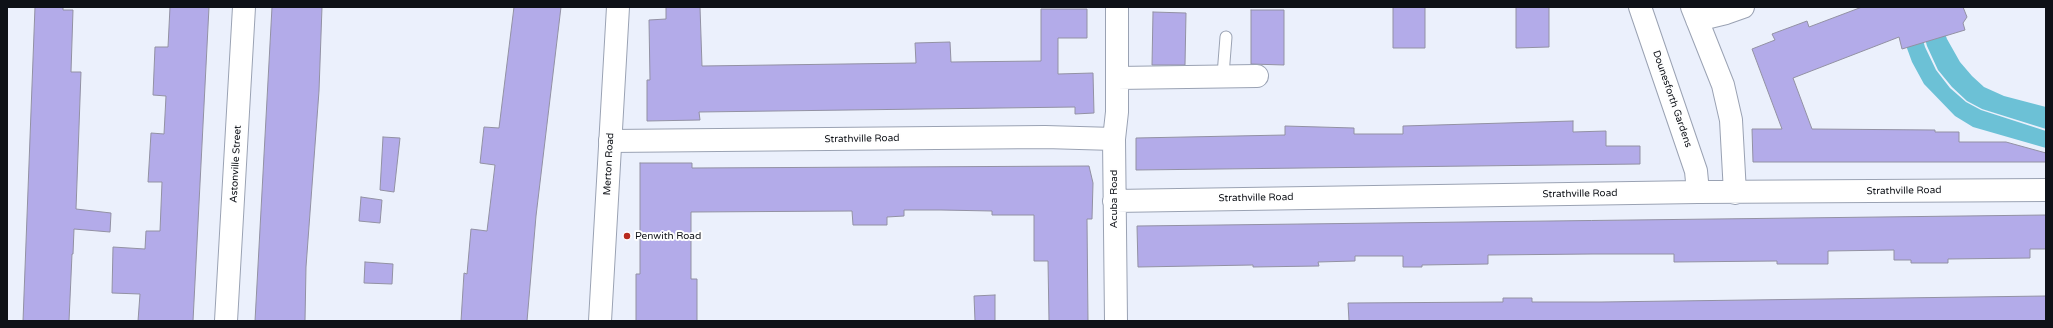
<!DOCTYPE html>
<html>
<head>
<meta charset="utf-8">
<style>
  body { margin:0 }
  #map { position:relative; width:2053px; height:328px; overflow:hidden; background:#ebf0fc; font-family:"Varela Round",sans-serif }
  canvas { display:block }
  .frame { position:absolute; inset:0; border:8px solid #0e1117; pointer-events:none }
</style>
</head>
<body>
<div id="map">
<canvas width="2053" height="328"></canvas>
<div class="frame"></div>
</div>
<script>
const c = document.querySelector('canvas').getContext('2d');
c.lineJoin = 'round';
function fillPath(path, color) { c.fillStyle = color; c.fill(path, 'evenodd'); }
const shape = rows => new Path2D(rows.map(r => 'M' + r).join(''));
function trace(path, color, width, dash) { c.strokeStyle = color; c.lineWidth = width; c.lineCap = dash ? 'butt' : 'round'; c.setLineDash(dash || []); c.stroke(path); }
function drawText(font, color, halo, rows, align = 'center') {
  c.font = font + ' "Varela Round",sans-serif'; c.lineWidth = 4; c.setLineDash([]); c.textBaseline = 'middle'; c.strokeStyle = halo; c.fillStyle = color; for (const [text, x, y, turn = 0] of rows) {
    c.save(); c.translate(x, y); c.rotate((+turn || 0) * Math.PI / 180); c.textAlign = isNaN(turn) ? turn : align; if (halo) c.strokeText(text, 0, 0); c.fillText(text, 0, 0); c.restore();
  }
}
fillPath(shape([
  [1892,7,1913,7,1925,47,1936,70,1950,88,1966,102,1981,110,2046,131,2046,148,1973,127,1955,116,1924,84,1912,62],
  [1916,7,1935,7,1947,39,1960,62,1972,76,1984,87,2004,96,2046,107,2046,129,1982,109,1967,101,1952,87,1938,70,1927,46]
]), '#6cc1d6');
const building = shape([
  [35,7,63,7,63,10,73,10,71,72,81,72,76,209,111,213,110,232,74,229,73,254,72,254,69,321,23,321,35,7],
  [170,7,209,7,193,321,138,321,140,294,112,293,113,247,145,249,146,231,160,231,162,182,148,182,151,133,164,134,166,96,153,95,155,47,168,47,170,7],
  [272,7,322,7,319,91,306,267,305,321,255,321,272,7],
  [514,7,561,7,536,216,527,321,461,321,464,273,467,274,471,229,487,231,495,165,480,163,484,127,499,128,514,7],
  [666,7,700,7,702,66,916,63,915,43,950,42,951,62,1041,61,1041,9,1087,9,1087,38,1058,38,1058,74,1093,73,1094,113,1075,114,1075,107,699,112,700,120,647,121,647,80,650,80,649,20,666,19,666,7],
  [1393,7,1425,7,1425,48,1393,48,1393,7],
  [1516,7,1549,7,1549,47,1516,48,1516,7],
  [1862,7,1963,7,1967,17,1963,23,1965,30,1902,49,1899,37,1793,78,1812,129,1935,130,1935,132,1959,132,1959,142,2006,142,2046,153,2046,162,1753,162,1752,129,1782,129,1752,49,1775,40,1772,34,1807,21,1809,27,1862,7],
  [1251,10,1284,10,1284,65,1251,64,1251,10],
  [1153,12,1186,13,1185,65,1152,65,1153,12],
  [1573,121,1573,132,1606,131,1606,146,1640,146,1640,164,1136,170,1136,138,1285,135,1285,126,1354,128,1354,134,1403,134,1403,126,1573,121],
  [383,137,400,138,394,192,380,190,383,137],
  [640,163,692,163,692,168,1089,166,1093,183,1092,219,1087,219,1088,321,1049,321,1048,261,1034,261,1034,215,992,215,992,211,941,210,904,210,904,216,887,217,887,225,853,225,852,211,691,212,691,279,697,279,697,321,636,321,636,274,640,274,640,163],
  [361,197,382,200,380,223,359,221,361,197],
  [2046,215,2046,249,2030,249,2030,258,1948,259,1948,263,1911,263,1911,260,1894,260,1894,250,1828,251,1828,264,1777,264,1777,261,1674,262,1674,254,1592,254,1488,255,1488,264,1422,265,1422,267,1403,267,1403,256,1355,256,1355,261,1318,262,1319,266,1253,267,1253,265,1138,267,1137,226,2046,215],
  [365,262,393,264,392,284,364,283,365,262],
  [995,295,995,321,975,321,974,296,995,295],
  [2046,296,2046,321,1349,321,1348,303,1503,302,1503,298,1532,298,1532,302,1601,302,2046,296]
]);
fillPath(building, '#b3abe9');
trace(building, '#9291a3', 1);
const lane = shape([
  [1223,75,1226,37]
]);
const street = shape([
  [1640,7,1696,171,1698,192],
  [1692,7,1723,85,1731,120,1735,193],
  [1697,20,1726,13,1743,7],
  [1117,78,1257,76],
  [610,141,1045,137,1114,139],
  [1114,201,1698,192,2046,190],
  [226,321,244,7],
  [1116,321,1114,139,1117,112,1117,7]
]);
const primary = shape([
  [600,321,618,7]
]);
trace(lane, '#9aa2b3', 13);
trace(street, '#9aa2b3', 24);
trace(primary, '#9aa2b3', 24);
trace(lane, '#fff', 11);
trace(street, '#fff', 22);
trace(primary, '#fff', 22);
for (const [x, y, r, color] of [
  [627,236,4,"#b72a1e"]
]) { const dot = new Path2D(); dot.arc(x, y, r, 0, 2 * Math.PI); c.fillStyle = color; c.fill(dot); trace(dot, '#fefefe', 1.5); }
drawText('10px', '#0e1117', '#fefefe', [
  ["Dounesforth Gardens",1672,99,71],
  ["Strathville Road",862,139,-1],
  ["Astonville Street",236,164,-87],
  ["Merton Road",609,164,-87],
  ["Strathville Road",1904,191,-1],
  ["Strathville Road",1580,194,-1],
  ["Strathville Road",1256,198,-1],
  ["Acuba Road",1114,199,-90]
]);
drawText('10px', '#0e1117', '#fefefe', [
  ["Penwith Road",635,236]
], 'left');
</script>
</body>
</html>
